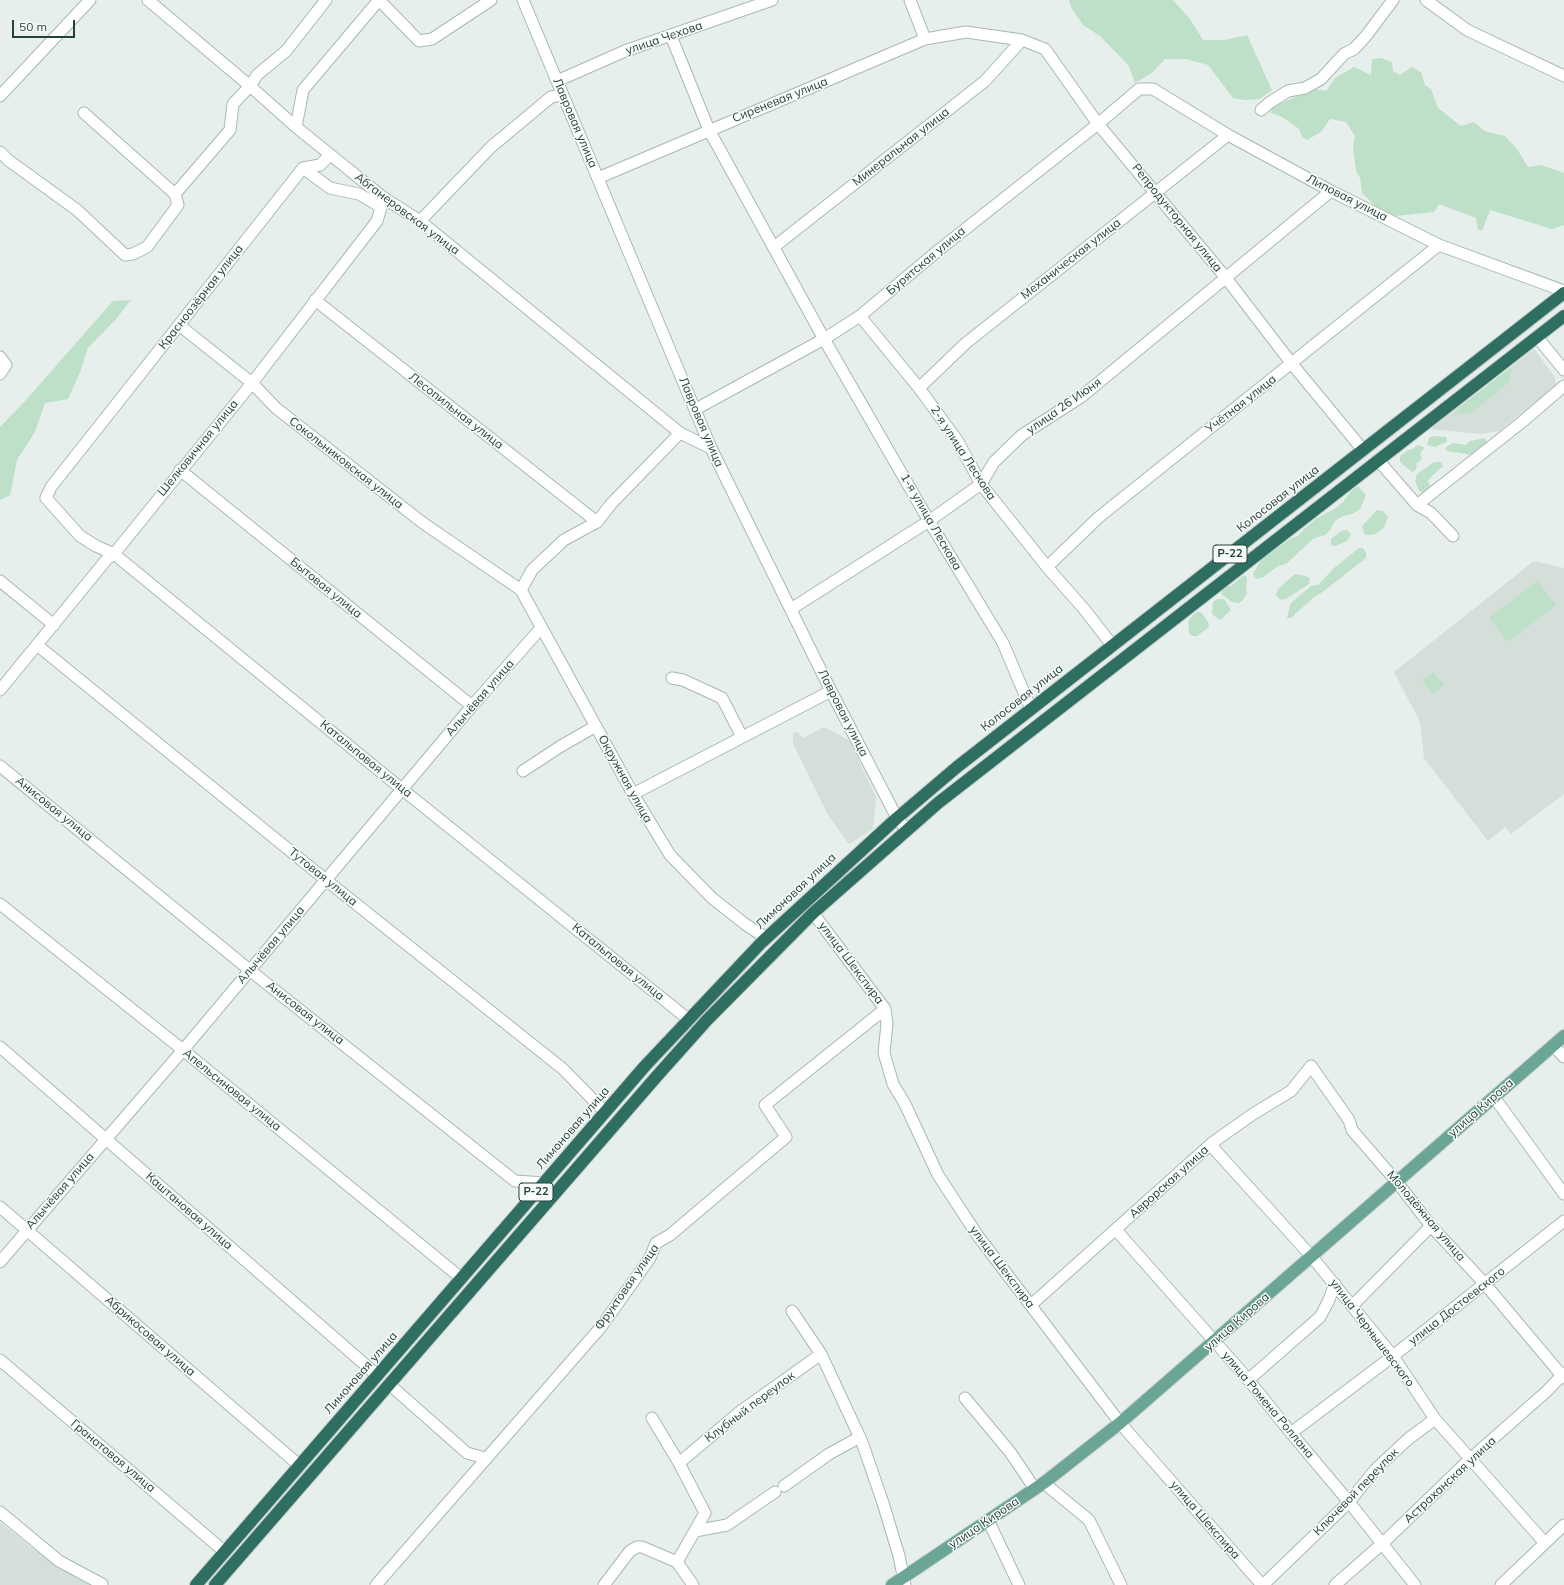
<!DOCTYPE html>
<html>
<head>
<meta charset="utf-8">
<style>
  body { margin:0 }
  #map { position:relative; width:1564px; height:1585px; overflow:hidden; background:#e6efeb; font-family:Mulish,sans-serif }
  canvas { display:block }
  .scale { position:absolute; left:12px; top:20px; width:63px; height:18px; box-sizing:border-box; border:2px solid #24423a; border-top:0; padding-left:5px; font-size:12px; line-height:14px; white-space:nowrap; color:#24423a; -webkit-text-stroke:3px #f7fbf9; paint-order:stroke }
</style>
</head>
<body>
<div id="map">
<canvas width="1564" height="1585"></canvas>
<div class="scale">50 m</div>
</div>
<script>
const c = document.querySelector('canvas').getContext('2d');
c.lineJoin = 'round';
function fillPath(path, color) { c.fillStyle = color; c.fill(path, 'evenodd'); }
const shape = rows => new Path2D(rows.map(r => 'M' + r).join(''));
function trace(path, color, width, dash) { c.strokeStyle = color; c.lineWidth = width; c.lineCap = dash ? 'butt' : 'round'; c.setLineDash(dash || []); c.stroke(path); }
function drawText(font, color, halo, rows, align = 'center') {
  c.font = font + ' Mulish,sans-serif'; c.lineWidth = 3; c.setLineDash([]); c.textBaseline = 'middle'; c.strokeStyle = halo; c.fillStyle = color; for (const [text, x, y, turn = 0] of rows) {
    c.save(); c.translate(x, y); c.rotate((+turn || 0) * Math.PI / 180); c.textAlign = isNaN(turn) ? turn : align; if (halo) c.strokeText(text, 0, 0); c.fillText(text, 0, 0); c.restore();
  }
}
fillPath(shape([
  [1534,349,1555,377,1556,383,1554,387,1499,431,1480,434,1430,429,1458,408,1454,413,1512,370,1511,367],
  [1534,561,1564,568,1564,794,1511,834,1505,827,1488,841,1424,758,1420,722,1394,672],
  [824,727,849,740,876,797,873,829,849,844,828,815,793,744,793,733,797,732,804,738],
  [0,1522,29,1546,50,1561,94,1585,0,1585]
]), '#d4dfda');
fillPath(shape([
  [1069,0,1173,0,1190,19,1203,40,1225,40,1247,35,1272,90,1260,99,1245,100,1233,98,1208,65,1186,59,1165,59,1152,73,1135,83,1129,66,1100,36,1083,25,1072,9],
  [1381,58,1392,62,1393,71,1400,75,1412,67,1421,72,1425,85,1431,89,1438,108,1461,126,1474,122,1485,131,1505,136,1517,149,1528,167,1541,165,1564,173,1564,225,1552,229,1490,210,1482,231,1478,229,1476,218,1439,204,1434,212,1396,216,1375,206,1362,193,1360,178,1356,171,1353,149,1355,136,1346,122,1330,119,1321,132,1307,140,1302,137,1300,130,1294,125,1282,117,1271,113,1272,107,1313,89,1326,91,1335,78,1354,67,1371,75,1372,59],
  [131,300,116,319,88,348,80,372,68,399,45,403,35,432,17,460,10,495,0,500,0,427,26,400,113,301],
  [1511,367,1512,370,1508,383,1471,413,1466,414,1454,413,1458,408],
  [1432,436,1446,437,1447,442,1435,447,1427,445,1429,438],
  [1485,438,1487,443,1472,455,1447,451,1445,448,1453,443,1466,445,1470,441],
  [1417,445,1422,446,1424,448,1420,454,1422,459,1417,463,1416,470,1412,472,1400,462,1400,456,1408,450,1413,449],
  [1434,462,1441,462,1443,466,1431,477,1428,481,1430,486,1427,490,1423,493,1419,491,1415,481,1417,474],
  [1358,486,1366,495,1360,509,1352,514,1343,516,1335,521,1330,530,1325,535,1314,538,1286,564,1278,566,1262,578,1256,579,1253,574,1261,560,1290,539,1298,536,1302,531,1317,518,1336,508,1344,501,1351,491],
  [1377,510,1383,511,1388,517,1384,527,1376,534,1369,535,1364,534,1362,526],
  [1347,530,1351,534,1347,541,1335,546,1331,545,1331,539,1341,531],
  [1359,548,1363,548,1366,553,1366,558,1324,591,1313,598,1291,618,1287,618,1290,605,1293,601,1311,586,1318,585,1334,568],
  [1295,574,1305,576,1310,578,1309,584,1286,599,1281,600,1276,595,1278,589],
  [1244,575,1247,577,1246,590,1247,594,1243,600,1239,603,1232,602,1221,594,1224,587,1231,586],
  [1537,581,1556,605,1508,642,1489,618],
  [1217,599,1224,599,1231,610,1220,620,1212,614,1213,602],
  [1197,612,1201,612,1208,622,1209,627,1197,636,1192,636,1189,633,1188,621,1193,615],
  [1433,672,1444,685,1433,694,1422,681]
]), '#bfe0c8');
const minor = shape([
  [148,0,250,86,296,127,384,198,420,221,680,433,711,448],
  [379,0,419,41,432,39,491,0],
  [523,0,711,448,831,691,897,818,907,830],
  [910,0,925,39],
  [1426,0,1467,30,1564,76],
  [671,36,709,130,824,339,929,521,1003,643,1031,709],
  [557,81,625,51,772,0],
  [250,86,257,75,286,51,326,0],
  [0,96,90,0],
  [1261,110,1269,103,1288,91,1305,88,1321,79,1344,54,1354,49,1366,36,1393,0],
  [84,113,175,194],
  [296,127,303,90,379,0],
  [0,152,8,160,77,210,125,255,133,254,147,247,178,205,175,194,230,130,233,104,250,86],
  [303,168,320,165,330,155],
  [598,178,925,39,966,32,1022,40,1045,49,1098,124,1226,278,1292,364,1363,450],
  [381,207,359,194,330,188,303,168,51,487,46,498,80,536,96,546,114,554,403,790,688,1019],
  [420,221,491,147,551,97,563,95],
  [774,247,985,81,1022,40],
  [315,300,597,522],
  [860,316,919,388,957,440,981,484,1047,567,1084,609,1112,645],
  [179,325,252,383,276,408,423,523,521,590,633,794,670,855,712,898,745,924,766,938],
  [1537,337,1564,370],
  [0,357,6,365,0,374],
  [919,388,966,343,1228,135],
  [696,409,824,339,860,316,940,249,1098,124,1139,89,1153,89,1228,135,1331,191,1439,245,1564,291],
  [1378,460,1417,505,1431,513,1453,536],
  [180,470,472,706],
  [1417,505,1522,422,1564,386],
  [1047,567,1099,517,1439,245],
  [0,581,54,625],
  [521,590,532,570,564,540,597,522,611,504,680,433],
  [791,609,929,521,981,484,994,462,1022,435,1081,397,1331,191],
  [37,645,326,880,563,1069,605,1112],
  [672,678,683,680,722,698,742,737],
  [0,690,107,559,114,554,252,383,377,221,383,201],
  [0,766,252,972,515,1181,544,1183],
  [523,771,561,746,596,726],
  [633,794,831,691],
  [0,904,183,1050,461,1278],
  [813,913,885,1009,887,1024,884,1053,893,1084,905,1104,938,1175,978,1236,1120,1423,1262,1585],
  [1553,1045,1564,1057],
  [0,1047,377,1375],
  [1494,1097,1564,1194],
  [1212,1143,1215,1150,1312,1257,1352,1306,1393,1356,1435,1419,1545,1543],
  [0,1207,300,1466],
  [1116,1230,1246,1377,1291,1433,1349,1502,1415,1585],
  [0,1262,183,1050,472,706,541,628],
  [1031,1305,1212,1143,1253,1114,1291,1091,1311,1066,1349,1120,1352,1130,1397,1182,1431,1226,1485,1284,1564,1378],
  [1352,1306,1431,1226],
  [792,1311,821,1354,862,1442,883,1503,899,1556,905,1585],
  [0,1360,225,1552],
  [1248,1380,1320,1317,1328,1302,1335,1284],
  [390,1385,467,1453,485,1458],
  [965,1398,1010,1452,1035,1489],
  [652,1418,679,1463,705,1513,677,1562],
  [1291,1433,1393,1356,1564,1221],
  [679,1463,741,1411,821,1354],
  [1045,1482,1050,1488,1089,1520,1121,1585],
  [784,1486,829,1454,860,1437],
  [0,1512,59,1561,102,1584],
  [988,1520,1019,1585],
  [695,1531,727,1525,775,1492],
  [376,1585,601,1327,650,1258,656,1243,670,1235,786,1137,765,1105,885,1009],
  [604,1585,630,1551,637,1547,642,1547,677,1562,693,1585],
  [1263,1585,1349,1502,1375,1470,1408,1439,1435,1419],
  [1335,1585,1383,1543,1470,1459,1547,1391,1564,1373],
  [1501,1585,1564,1525]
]);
const major = shape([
  [892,1585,1045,1482,1120,1423,1564,1036]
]);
const highway = shape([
  [196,1585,645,1066,762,942,897,818,957,767,1564,293],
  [215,1585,657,1076,707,1020,813,913,938,803,1564,316]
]);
trace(minor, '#a8b8b2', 13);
trace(major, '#c2cac8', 14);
trace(highway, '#c2cac8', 14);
trace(minor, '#fff', 11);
trace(major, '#6aa596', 12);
trace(highway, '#2f6f62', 12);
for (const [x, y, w] of [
  [1230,554,34],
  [536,1192,34]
]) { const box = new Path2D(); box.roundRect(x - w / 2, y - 9, w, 18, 3); c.fillStyle = '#f7fbf9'; c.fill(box); trace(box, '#24423a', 1); }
drawText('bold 11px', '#24423a', null, [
  ["Р-22",1230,554],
  ["Р-22",536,1192]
]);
drawText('12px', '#24423a', '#f7fbf9', [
  ["улица Чехова",664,38,-19],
  ["Сиреневая улица",780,100,-22],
  ["Лавровая улица",575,123,67],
  ["Минеральная улица",901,147,-38],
  ["Липовая улица",1347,198,27],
  ["Абганеровская улица",407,214,37],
  ["Репродукторная улица",1177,218,51],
  ["Механическая улица",1071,259,-38],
  ["Бурятская улица",926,261,-40],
  ["Красноозёрная улица",201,297,-52],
  ["Учётная улица",1241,404,-38],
  ["улица 26 Июня",1064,406,-35],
  ["Лесопильная улица",456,411,38],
  ["Лавровая улица",701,422,67],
  ["Шелковичная улица",198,448,-51],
  ["2-я улица Лескова",963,453,57],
  ["Сокольниковская улица",346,463,38],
  ["Колосовая улица",1278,499,-38],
  ["1-я улица Лескова",931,522,60],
  ["Бытовая улица",326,588,39],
  ["Алычёвая улица",480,698,-49],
  ["Колосовая улица",1022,698,-38],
  ["Лавровая улица",843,713,63],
  ["Катальповая улица",366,759,39],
  ["Окружная улица",625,779,61],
  ["Анисовая улица",54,809,39],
  ["Тутовая улица",323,877,39],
  ["Лимоновая улица",796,891,-43],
  ["Алычёвая улица",271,945,-50],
  ["Катальповая улица",618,962,39],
  ["улица Шекспира",851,963,53],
  ["Анисовая улица",305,1013,38],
  ["Апельсиновая улица",232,1090,39],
  ["улица Кирова",1481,1108,-41],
  ["Лимоновая улица",573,1128,-49],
  ["Аврорская улица",1169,1182,-42],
  ["Алычёвая улица",60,1191,-49],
  ["Каштановая улица",189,1211,41],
  ["Молодёжная улица",1426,1216,50],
  ["улица Шекспира",1002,1267,53],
  ["Фруктовая улица",627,1287,-55],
  ["улица Достоевского",1457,1306,-38],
  ["улица Кирова",1237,1322,-41],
  ["улица Чернышевского",1372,1333,53],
  ["Абрикосовая улица",150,1336,41],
  ["Лимоновая улица",361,1373,-49],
  ["улица Ромена Роллана",1268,1405,50],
  ["Клубный переулок",750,1407,-37],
  ["Гранатовая улица",113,1456,40],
  ["Астраханская улица",1450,1480,-43],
  ["Ключевой переулок",1356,1492,-46],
  ["улица Шекспира",1205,1520,49],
  ["улица Кирова",984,1523,-34]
]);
</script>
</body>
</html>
